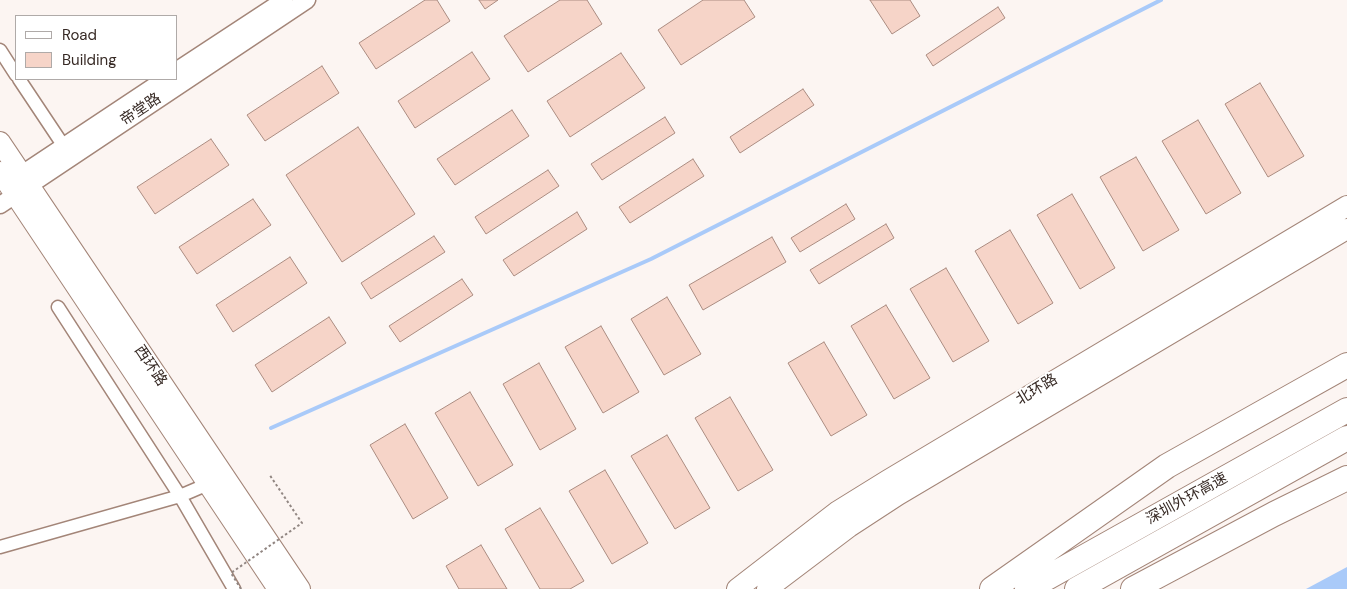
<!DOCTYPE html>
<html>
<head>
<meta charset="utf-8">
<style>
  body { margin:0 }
  #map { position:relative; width:1347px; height:589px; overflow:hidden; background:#fcf5f2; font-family:"DM Sans",sans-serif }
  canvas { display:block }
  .legend { position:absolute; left:15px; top:15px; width:162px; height:65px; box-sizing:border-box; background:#fff; border:1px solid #afaaa8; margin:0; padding:6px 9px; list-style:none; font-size:15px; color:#372a25 }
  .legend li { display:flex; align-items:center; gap:10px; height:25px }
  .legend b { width:25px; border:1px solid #afaaa8 }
</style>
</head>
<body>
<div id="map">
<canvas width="1347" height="589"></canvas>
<ul class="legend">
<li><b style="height:6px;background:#fff"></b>Road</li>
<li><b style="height:14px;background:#f6d4c8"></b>Building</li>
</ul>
</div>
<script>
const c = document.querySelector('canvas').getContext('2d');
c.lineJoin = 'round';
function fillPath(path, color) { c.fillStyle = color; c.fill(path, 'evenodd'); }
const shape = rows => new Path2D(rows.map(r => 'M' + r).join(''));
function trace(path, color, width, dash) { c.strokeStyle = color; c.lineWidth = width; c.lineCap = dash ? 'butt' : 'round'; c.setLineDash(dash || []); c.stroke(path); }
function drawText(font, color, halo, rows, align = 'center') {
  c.font = font + ' "DM Sans","Noto Sans SC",sans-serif'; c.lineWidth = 4; c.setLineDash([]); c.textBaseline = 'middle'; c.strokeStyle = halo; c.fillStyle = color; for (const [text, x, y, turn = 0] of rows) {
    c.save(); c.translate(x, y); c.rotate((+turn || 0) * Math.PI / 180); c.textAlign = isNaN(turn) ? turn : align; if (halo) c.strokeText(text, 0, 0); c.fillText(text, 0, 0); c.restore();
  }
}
fillPath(shape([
  [1347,567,1347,589,1306,589]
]), '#a9caf9');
trace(shape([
  [271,428,651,259,1161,0]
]), '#a9caf9', 4);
const building = shape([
  [425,0,437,0,450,21,376,69,359,43,425,0],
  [479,0,498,0,485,9,479,0],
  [560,0,587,0,602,24,528,72,504,36,560,0],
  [703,0,744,0,755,17,681,65,658,30,703,0],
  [870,0,910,0,920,16,892,34,870,0],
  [998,7,1005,18,933,66,926,55,998,7],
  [472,52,490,79,415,128,398,101,472,52],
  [621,53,645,88,570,137,547,101,621,53],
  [322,66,339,93,265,141,247,115,322,66],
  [1260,83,1304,156,1268,177,1225,104,1260,83],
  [803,89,814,105,740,153,730,137,803,89],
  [512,110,529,136,455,185,437,159,512,110],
  [665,117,675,133,602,180,591,164,665,117],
  [1198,120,1241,193,1206,214,1162,141,1198,120],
  [358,127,415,214,342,262,286,175,358,127],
  [211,139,229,165,155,214,137,187,211,139],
  [1136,157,1179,230,1143,251,1100,177,1136,157],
  [693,159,704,176,630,223,619,207,693,159],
  [548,170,559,186,486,234,475,217,548,170],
  [1072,194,1115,268,1080,289,1037,215,1072,194],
  [253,199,271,225,197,274,179,247,253,199],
  [846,204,855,219,800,252,791,238,846,204],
  [577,212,587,229,514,276,503,260,577,212],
  [886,224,894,238,819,284,810,270,886,224],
  [1010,230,1053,303,1018,324,975,251,1010,230],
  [434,236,445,252,371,299,361,283,434,236],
  [772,237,786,262,703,310,689,285,772,237],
  [290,257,307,283,233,332,216,305,290,257],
  [946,268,989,341,953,362,910,289,946,268],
  [462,279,473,295,400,342,389,326,462,279],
  [667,297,701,354,664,375,631,319,667,297],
  [886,305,930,378,894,399,851,326,886,305],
  [329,317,346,343,272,392,255,365,329,317],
  [601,326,639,392,603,413,565,347,601,326],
  [824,342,867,415,831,436,788,363,824,342],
  [539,363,576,429,540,450,503,384,539,363],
  [470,392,513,465,478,486,435,413,470,392],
  [730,397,773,470,738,491,695,418,730,397],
  [405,424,448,498,413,519,370,445,405,424],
  [667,435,710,508,675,529,631,456,667,435],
  [605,470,648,543,612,564,569,491,605,470],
  [540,508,584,581,570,589,540,589,505,529,540,508],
  [481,545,507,589,459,589,446,566,481,545]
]);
fillPath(building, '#f6d4c8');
trace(building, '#ab8c81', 1);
const minor = shape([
  [0,50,16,75],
  [19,79,69,154],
  [58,307,180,496,234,589],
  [0,547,180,496,208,484]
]);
const tertiary = shape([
  [176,71,284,0],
  [13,180,165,79],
  [0,205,307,0]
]);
const primary = shape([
  [0,142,300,589],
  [0,172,278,589],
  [737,589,838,511,888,480,1347,206],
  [767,589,849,527,898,495,1347,229]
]);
const motorway = shape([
  [992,589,1167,466,1347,365],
  [1027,589,1347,410],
  [1077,589,1347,438],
  [1133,589,1274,514,1347,478]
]);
trace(minor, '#a38578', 15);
trace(tertiary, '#a38578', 19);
trace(primary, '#a38578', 22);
trace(motorway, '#a38578', 26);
trace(minor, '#fff', 12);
trace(tertiary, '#fff', 16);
trace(primary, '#fff', 20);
trace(motorway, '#fff', 24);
trace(shape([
  [241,589,231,573,302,523,269,474]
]), '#918682', 2, [2.5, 2.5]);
drawText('15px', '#372a25', '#fff', [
  ["帝堂路",141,110,-34],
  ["西环路",150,366,56],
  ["北环路",1037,390,-31],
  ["深圳外环高速",1187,499,-29]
]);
</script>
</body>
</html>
